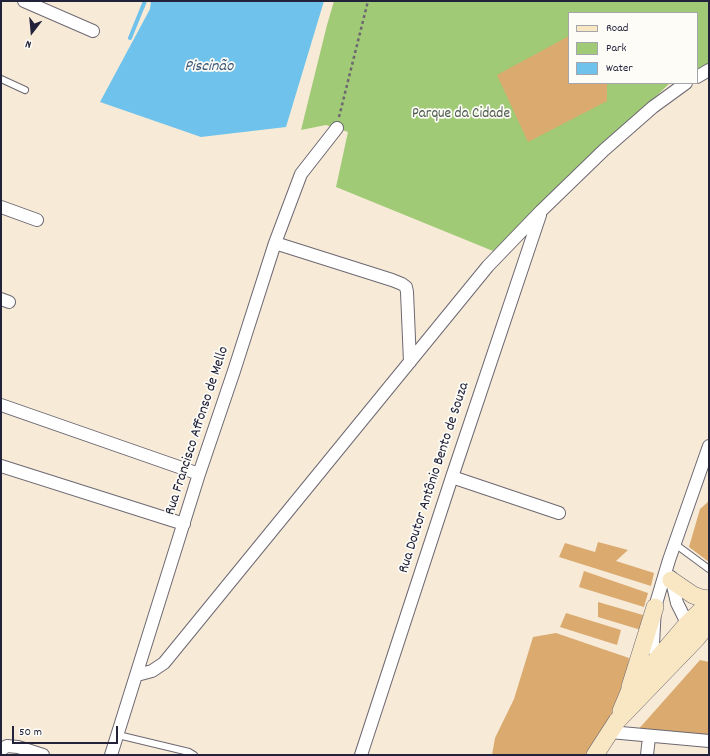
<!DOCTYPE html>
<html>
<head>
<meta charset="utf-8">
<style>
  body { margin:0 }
  #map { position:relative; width:710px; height:756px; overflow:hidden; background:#f7ebd8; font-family:Dekko,sans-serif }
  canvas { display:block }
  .frame { position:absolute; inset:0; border:2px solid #22223b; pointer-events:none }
  .legend { position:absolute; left:568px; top:12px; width:130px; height:72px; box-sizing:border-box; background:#fdfcf7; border:1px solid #a5a5ac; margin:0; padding:5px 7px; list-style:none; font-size:12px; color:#22223b }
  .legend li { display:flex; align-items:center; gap:8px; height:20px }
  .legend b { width:20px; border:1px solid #a5a5ac }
  .north { position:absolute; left:12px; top:12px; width:40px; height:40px; -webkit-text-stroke:3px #fdfcf7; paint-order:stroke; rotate:196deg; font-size:11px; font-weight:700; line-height:16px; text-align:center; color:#22223b }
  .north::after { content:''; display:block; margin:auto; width:14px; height:18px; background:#22223b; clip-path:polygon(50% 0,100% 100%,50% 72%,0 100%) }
  .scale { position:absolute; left:12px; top:726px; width:106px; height:18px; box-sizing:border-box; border:2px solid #22223b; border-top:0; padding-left:5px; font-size:12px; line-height:14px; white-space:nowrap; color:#22223b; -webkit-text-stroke:3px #fdfcf7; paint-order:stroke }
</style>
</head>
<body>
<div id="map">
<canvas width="710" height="756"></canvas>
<div class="frame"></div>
<ul class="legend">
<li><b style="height:5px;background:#f9e7c3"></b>Road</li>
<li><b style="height:11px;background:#a0ca76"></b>Park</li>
<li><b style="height:11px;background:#6fc2eb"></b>Water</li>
</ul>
<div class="north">N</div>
<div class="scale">50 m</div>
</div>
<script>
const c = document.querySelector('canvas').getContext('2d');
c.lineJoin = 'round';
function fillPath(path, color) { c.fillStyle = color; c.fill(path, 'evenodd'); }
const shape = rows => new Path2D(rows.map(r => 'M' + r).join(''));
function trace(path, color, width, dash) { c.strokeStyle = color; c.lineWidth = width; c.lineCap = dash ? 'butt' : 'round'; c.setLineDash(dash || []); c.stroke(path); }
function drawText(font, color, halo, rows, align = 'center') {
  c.font = font + ' Dekko,sans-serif'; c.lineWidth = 3.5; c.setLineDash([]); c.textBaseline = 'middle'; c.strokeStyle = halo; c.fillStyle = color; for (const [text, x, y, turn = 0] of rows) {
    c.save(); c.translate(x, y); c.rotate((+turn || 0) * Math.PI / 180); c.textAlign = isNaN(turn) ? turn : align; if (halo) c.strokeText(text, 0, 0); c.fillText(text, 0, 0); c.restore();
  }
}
fillPath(shape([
  [334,1,709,1,709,63,697,69,697,13,569,13,569,83,670,83,493,251,336,187,348,132,326,125,301,130,327,25]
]), '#a0ca76');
fillPath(shape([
  [151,1,324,1,286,127,201,137,100,102,150,9]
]), '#6fc2eb');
trace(shape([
  [130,38,145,1]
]), '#6fc2eb', 4);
fillPath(shape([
  [569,36,569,83,607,83,607,101,528,142,497,75],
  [709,501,709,562,689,547,700,509],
  [598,542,628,550,616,561,654,573,651,586,559,557,565,543,595,552],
  [584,571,648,593,644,607,579,587],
  [598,602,643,615,641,630,598,617],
  [566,613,621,630,617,645,560,627],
  [556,633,629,658,628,669,615,711,588,755,492,755,495,738,514,699,533,637],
  [700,660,709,662,709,738,636,732]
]), '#dbaa6f');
const lane = shape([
  [1,79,25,90],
  [675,544,709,569],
  [118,735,189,752,194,755]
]);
const street = shape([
  [24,1,93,31],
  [697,77,709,70],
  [1,207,37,220],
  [275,243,392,280,402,284,406,287,407,292,410,362],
  [1,299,9,302],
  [1,405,199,474],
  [1,466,184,524],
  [452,477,559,513],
  [671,577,677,603,690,629],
  [660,663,657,659,653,644,655,607,669,560,709,446],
  [137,675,152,671,164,663,488,266,541,211,604,150,653,107,686,83],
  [610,732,709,741],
  [1,751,2,749,7,746,18,747,43,755],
  [111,755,199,474,234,371,275,243,301,174,337,128],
  [361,755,452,477,540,215],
  [647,755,649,737]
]);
const secondary = shape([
  [671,580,693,595,701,598,709,599],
  [630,687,655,607],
  [621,711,629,692,687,624,709,603],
  [595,755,617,721,697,638,709,623]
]);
trace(lane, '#6d6872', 8);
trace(street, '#6d6872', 14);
trace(secondary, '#6d6872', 18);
trace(shape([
  [339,117,368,1]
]), '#6d6872', 2.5, [3, 3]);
trace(lane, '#fff', 6);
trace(street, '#fff', 12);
trace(secondary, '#f9e7c3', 17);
drawText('15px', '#4e5d50', '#fdfcf7', [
  ["Parque da Cidade",461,115]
]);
drawText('15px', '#22223b', '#fdfcf7', [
  ["Rua Francisco Affonso de Mello",198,431,-72],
  ["Rua Doutor Antônio Bento de Souza",435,478,-72]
]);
drawText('italic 16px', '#3d5a79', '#fdfcf7', [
  ["Piscinão",209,68]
]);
</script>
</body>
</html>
